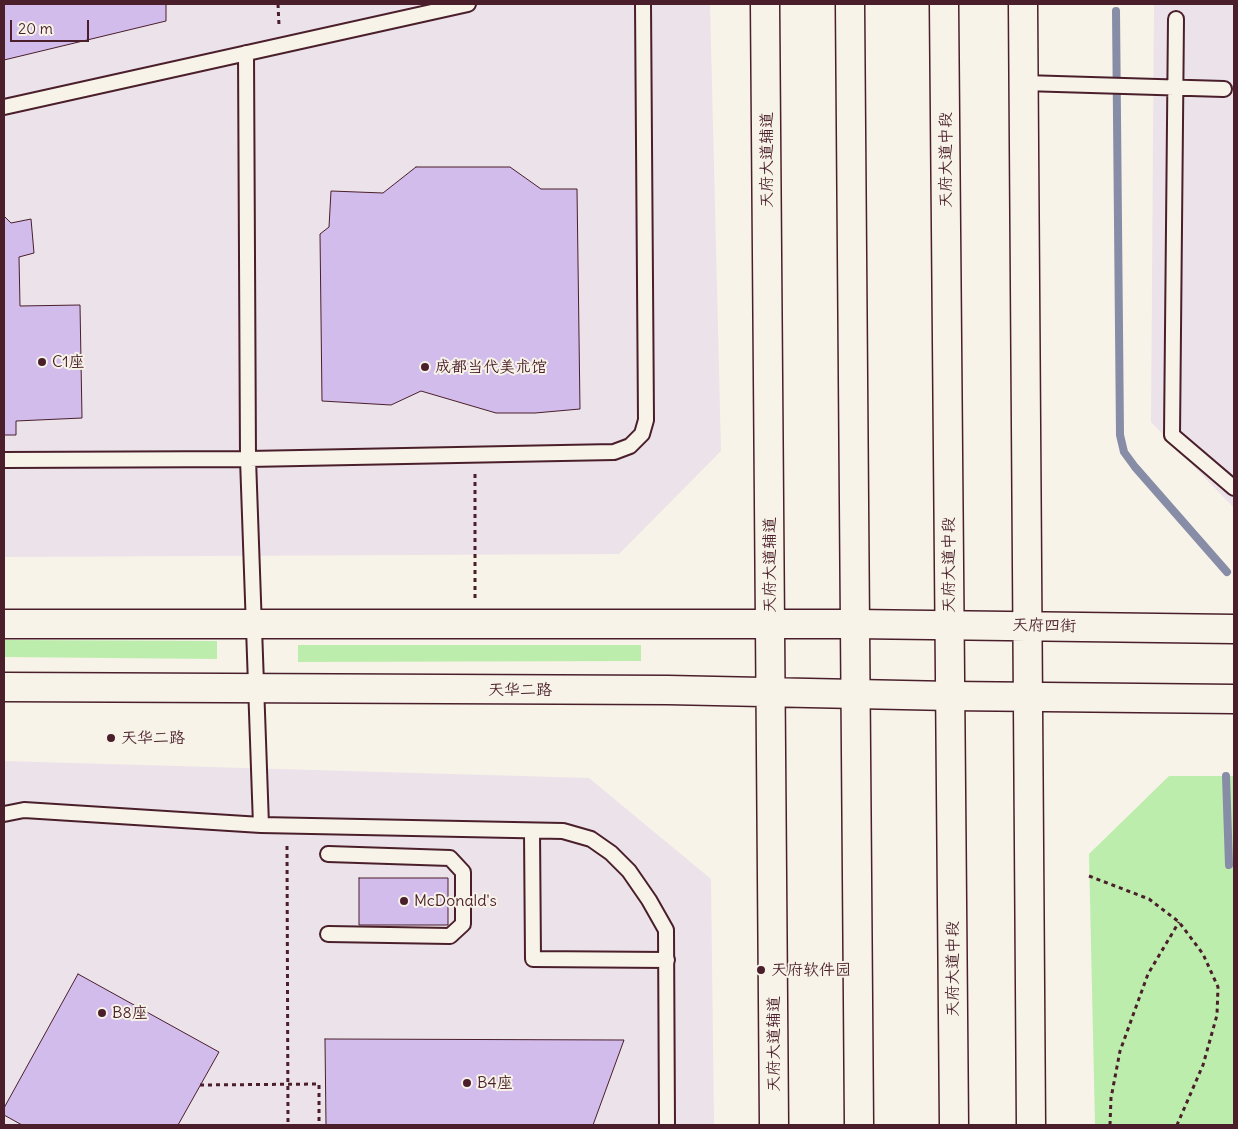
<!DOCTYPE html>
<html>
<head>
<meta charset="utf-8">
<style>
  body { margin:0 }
  #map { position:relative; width:1238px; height:1129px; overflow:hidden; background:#f7f3e8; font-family:Delius,sans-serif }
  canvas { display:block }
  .frame { position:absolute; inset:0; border:5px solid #4a1f2b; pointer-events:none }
  .scale { position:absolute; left:10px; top:20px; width:79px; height:22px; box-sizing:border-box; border:2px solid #4a1f2b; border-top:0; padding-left:6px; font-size:15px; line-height:18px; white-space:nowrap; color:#4a1f2b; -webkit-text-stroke:4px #f7f3e8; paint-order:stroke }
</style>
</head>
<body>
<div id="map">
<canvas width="1238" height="1129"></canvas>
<div class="frame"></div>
<div class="scale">20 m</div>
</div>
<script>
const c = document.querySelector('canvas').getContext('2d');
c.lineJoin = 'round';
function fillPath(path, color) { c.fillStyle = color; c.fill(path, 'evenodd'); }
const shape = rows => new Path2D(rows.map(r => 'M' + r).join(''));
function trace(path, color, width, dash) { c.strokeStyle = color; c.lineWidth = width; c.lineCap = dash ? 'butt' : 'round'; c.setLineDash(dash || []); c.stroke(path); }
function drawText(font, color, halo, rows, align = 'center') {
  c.font = font + ' Delius,"LXGW WenKai TC",sans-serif'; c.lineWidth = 4; c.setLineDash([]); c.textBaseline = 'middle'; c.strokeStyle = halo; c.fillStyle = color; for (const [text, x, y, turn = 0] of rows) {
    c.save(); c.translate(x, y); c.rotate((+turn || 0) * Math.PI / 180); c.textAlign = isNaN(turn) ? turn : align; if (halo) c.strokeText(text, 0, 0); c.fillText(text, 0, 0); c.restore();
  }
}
fillPath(shape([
  [4,4,710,4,721,451,619,554,4,557],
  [1154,4,1234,4,1234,508,1151,422],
  [4,761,589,778,711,879,714,1125,4,1125]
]), '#ece2e9');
fillPath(shape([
  [4,640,217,641,217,659,4,657],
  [298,645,641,645,641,661,298,662],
  [1169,776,1234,776,1234,1125,1095,1125,1089,854]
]), '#bdedac');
trace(shape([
  [1116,11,1120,435,1124,452,1135,467,1227,572],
  [1226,776,1229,865]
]), '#878ca7', 8);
const building = shape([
  [4,4,166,4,166,21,4,60,4,4],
  [416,167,510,167,541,189,577,189,580,409,535,413,496,413,421,391,391,405,322,401,320,234,329,227,331,191,383,193,416,167],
  [4,216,11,223,31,219,34,253,19,257,20,306,80,305,82,418,16,421,16,435,4,435,4,216],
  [359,878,448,878,448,925,359,925,359,878],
  [78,974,219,1052,178,1125,22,1125,4,1115,4,1108,78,974],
  [325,1039,624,1040,593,1125,326,1125,325,1039]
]);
fillPath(building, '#d2bcec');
trace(building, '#4a1f2b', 1);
const lane = shape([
  [1176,19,1172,435,1234,488],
  [246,53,248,459,614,452,630,446,642,434,646,420,643,4],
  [1024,83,1224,89],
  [4,107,468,4],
  [4,460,248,459,261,825],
  [4,814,24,810,261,825,563,831,591,839,611,853,629,871,649,900,666,930,667,1125],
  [532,831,533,959,667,960],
  [328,934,450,936,463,924,463,872,450,858,328,854]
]);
const secondary = shape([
  [765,4,774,1125],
  [1023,4,1031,1125],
  [4,624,855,624,1234,629],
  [4,687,668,690,950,696,1234,699]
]);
const primary = shape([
  [850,4,859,1125],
  [944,4,954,1125]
]);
trace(lane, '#4a1f2b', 18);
trace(secondary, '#4a1f2b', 31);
trace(primary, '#4a1f2b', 31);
trace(shape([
  [278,4,279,25],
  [475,598,475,474],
  [287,846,288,1125],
  [1089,876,1149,899,1179,922,1203,954,1218,987,1217,1015,1203,1065,1177,1125],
  [1110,1125,1111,1098,1120,1051,1148,974,1179,922]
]), '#4a1f2b', 3, [4, 4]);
trace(lane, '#f7f3e8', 14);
trace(secondary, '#f7f3e8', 28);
trace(primary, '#f7f3e8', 28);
trace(shape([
  [200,1085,319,1084,319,1125]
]), '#4a1f2b', 3, [4, 4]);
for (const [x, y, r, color] of [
  [42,362,5,"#4a1f2b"],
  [425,367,5,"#4a1f2b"],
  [111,738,5,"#4a1f2b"],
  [404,901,5,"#4a1f2b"],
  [761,970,5,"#4a1f2b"],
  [102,1013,5,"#4a1f2b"],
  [467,1083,5,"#4a1f2b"]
]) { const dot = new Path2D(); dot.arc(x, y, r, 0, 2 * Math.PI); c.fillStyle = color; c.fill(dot); trace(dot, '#f7f3e8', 2); }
drawText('16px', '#4a1f2b', '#f7f3e8', [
  ["天府大道辅道",767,160,-90],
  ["天府大道中段",946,160,-90],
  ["天府大道辅道",770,565,-90],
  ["天府大道中段",949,565,-90],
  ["天府四街",1044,626,1],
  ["天华二路",520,690],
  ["天府大道中段",953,969,-90],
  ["天府大道辅道",774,1044,-90]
]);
drawText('16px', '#4a1f2b', '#f7f3e8', [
  ["C1座",52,362],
  ["成都当代美术馆",435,367],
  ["天华二路",121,738],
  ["McDonald's",414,901],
  ["天府软件园",771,970],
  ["B8座",112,1013],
  ["B4座",477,1083]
], 'left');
</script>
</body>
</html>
